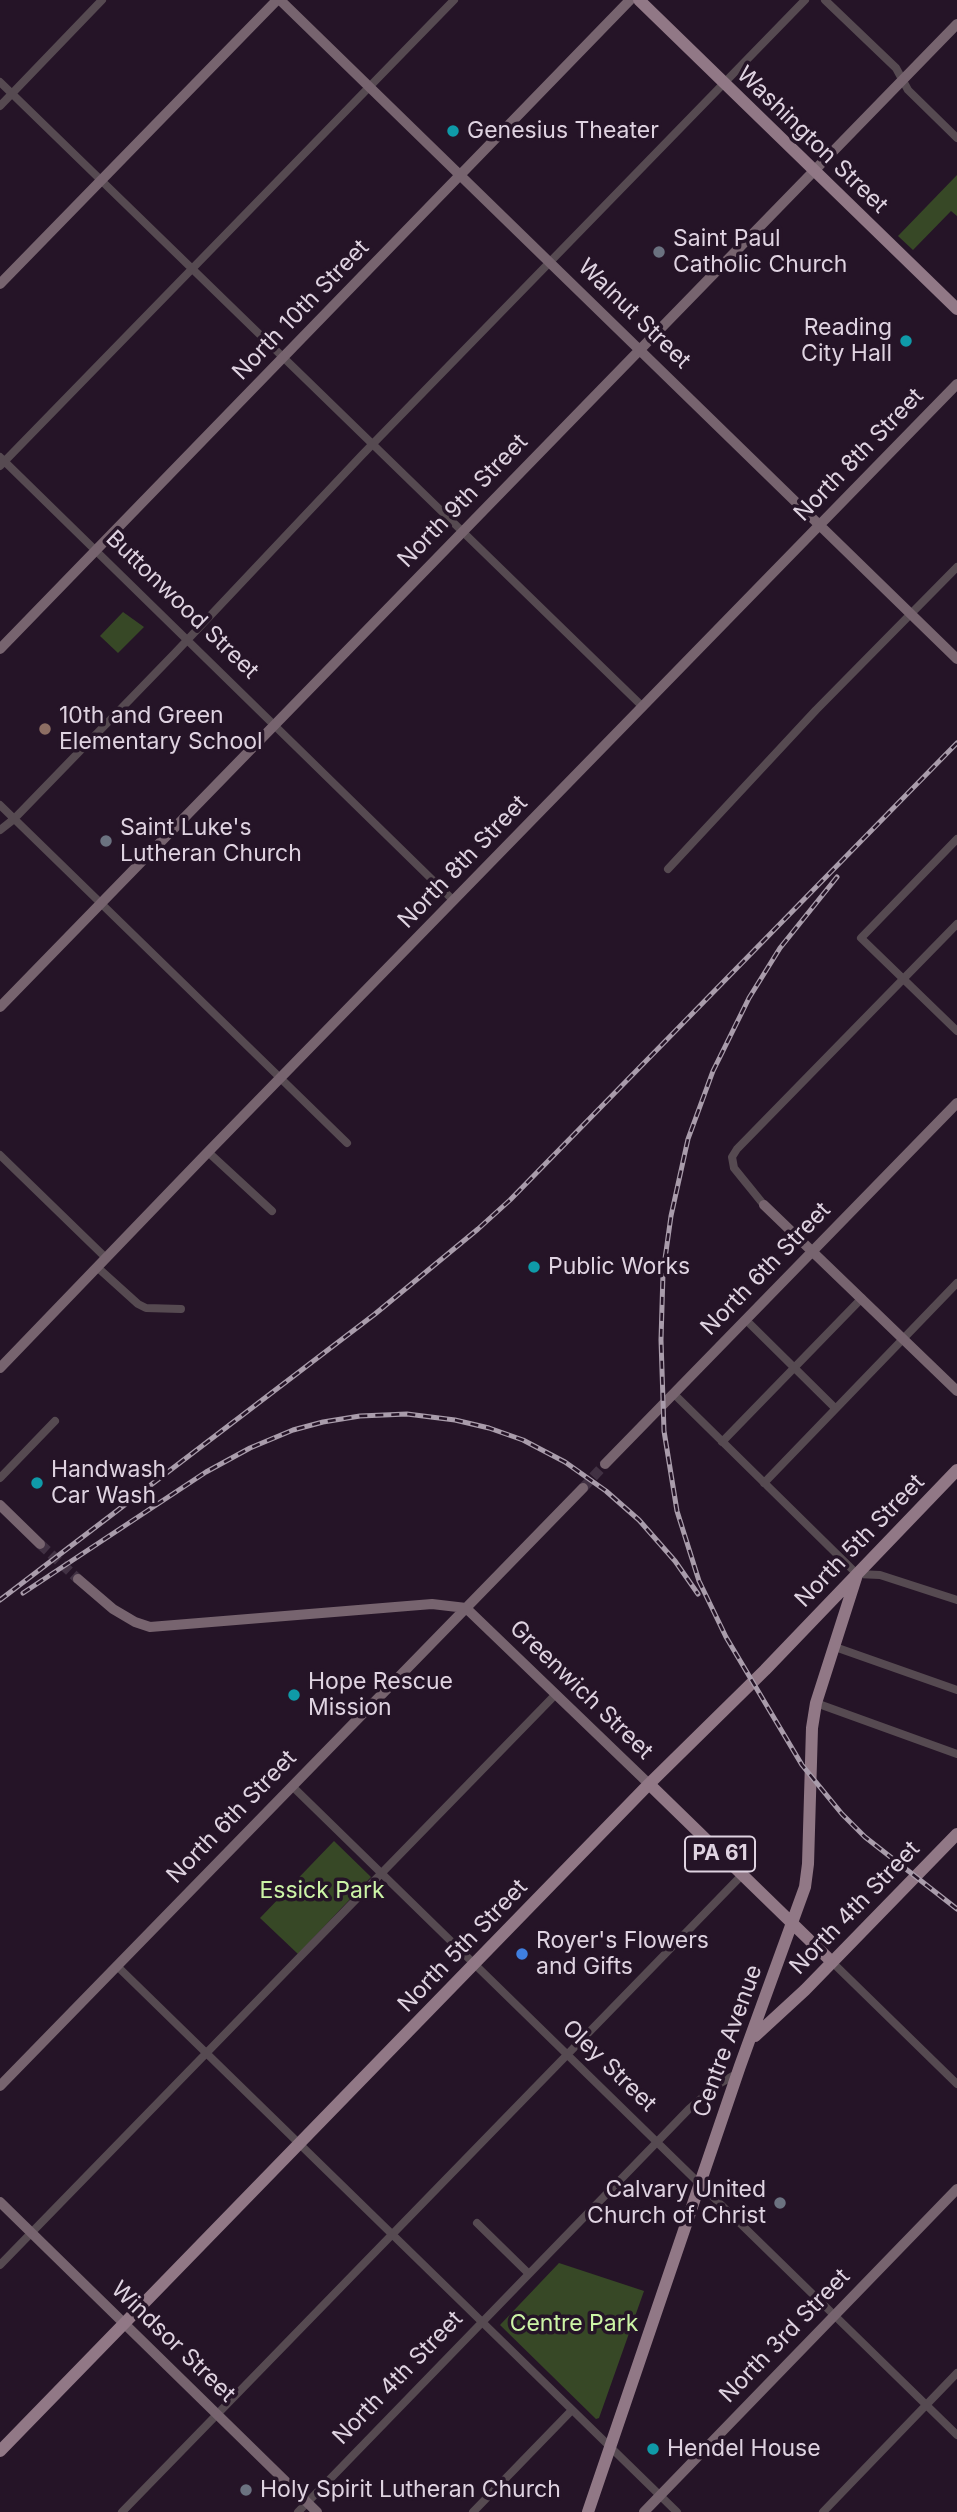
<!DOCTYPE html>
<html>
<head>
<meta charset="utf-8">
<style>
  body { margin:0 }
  canvas { display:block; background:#251427 }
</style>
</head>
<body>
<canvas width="957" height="2512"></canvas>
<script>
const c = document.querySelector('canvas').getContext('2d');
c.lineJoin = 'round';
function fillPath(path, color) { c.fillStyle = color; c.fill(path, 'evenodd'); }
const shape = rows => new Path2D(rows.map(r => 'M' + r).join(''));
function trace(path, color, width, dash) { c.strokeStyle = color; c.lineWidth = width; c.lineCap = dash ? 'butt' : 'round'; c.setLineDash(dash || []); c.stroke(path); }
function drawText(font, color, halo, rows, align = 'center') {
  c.font = font + ' Inter,sans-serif'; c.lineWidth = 7; c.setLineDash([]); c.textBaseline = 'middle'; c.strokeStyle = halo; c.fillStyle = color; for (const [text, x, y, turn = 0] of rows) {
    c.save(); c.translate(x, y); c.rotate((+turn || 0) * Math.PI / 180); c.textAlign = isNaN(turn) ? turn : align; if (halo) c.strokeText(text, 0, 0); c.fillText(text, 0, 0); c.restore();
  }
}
fillPath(shape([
  [957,175,957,216,951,211,913,250,898,236],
  [123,612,144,627,118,653,100,636],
  [334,1841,371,1877,298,1954,260,1918],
  [559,2263,644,2291,599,2418,596,2419,500,2325]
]), '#374826');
trace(shape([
  [583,1488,605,1464],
  [40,1544,78,1579]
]), '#413143', 10, [10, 5]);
trace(shape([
  [825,0,896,68,908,90,957,138],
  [0,82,643,707],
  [0,106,102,0],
  [0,457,454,901],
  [0,466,454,0],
  [0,805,347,1143],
  [0,830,14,819,175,653,362,455,805,0],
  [957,839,861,938,957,1031],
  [668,869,816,710,957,567],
  [208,1152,272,1211],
  [0,1155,106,1258],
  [764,1205,734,1168,732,1157,737,1149,957,924],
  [97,1267,138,1304,146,1308,181,1309],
  [746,1320,835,1408],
  [674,1394,857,1574,880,1575,957,1600],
  [722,1442,862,1298],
  [0,1478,55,1421],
  [764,1483,957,1283],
  [835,1647,957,1690],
  [816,1703,957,1754],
  [292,1786,957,2435],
  [832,1962,957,2084],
  [117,1966,677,2512],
  [477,2223,529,2274],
  [0,2265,556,1694],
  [122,2512,742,1875],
  [298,2512,689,2109,717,2085,738,2073],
  [473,2512,572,2410],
  [823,2512,957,2373]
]), '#564a51', 8);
trace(shape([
  [280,0,957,659],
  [0,284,277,0],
  [0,649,630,0],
  [0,1007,957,24],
  [764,1205,957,1391],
  [0,1368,208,1152,957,384],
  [605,1464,957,1103],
  [0,1505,40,1544],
  [78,1579,113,1609,135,1622,150,1627,432,1604,466,1608,649,1784],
  [0,2086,583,1488],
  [0,2202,317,2512],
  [644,2512,957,2189]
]), '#77646f', 10);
trace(shape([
  [639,0,957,309],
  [649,1784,832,1962],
  [755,2036,805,1990,957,1834],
  [0,2451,649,1784,765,1670,957,1470],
  [588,2512,740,2066,805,1887,808,1864,812,1728,816,1703,856,1578]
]), '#917886', 12);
const rail = shape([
  [837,877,780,948,749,998,713,1071,688,1139,671,1216,663,1273,661,1340,664,1431,677,1511,699,1581,726,1637,802,1765,842,1814,865,1837,957,1909],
  [23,1593,206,1472,250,1448,293,1430,323,1422,360,1416,407,1414,455,1420,489,1428,523,1440,565,1462,606,1491,639,1520,675,1561,698,1594],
  [0,1600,375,1314,478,1229,510,1200,957,743]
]);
trace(rail, '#a99cab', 5);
trace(rail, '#251427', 2.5, [8]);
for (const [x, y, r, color] of [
  [453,131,7,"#0f9aa8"],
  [659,252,7,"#6b7280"],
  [906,341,7,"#0f9aa8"],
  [45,729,7,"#8d6e63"],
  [106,841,7,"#6b7280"],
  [534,1267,7,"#0f9aa8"],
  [37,1483,7,"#0f9aa8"],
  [294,1695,7,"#0f9aa8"],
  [522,1954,7,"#3f7fe0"],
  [780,2203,7,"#6b7280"],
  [653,2449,7,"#0f9aa8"],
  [246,2490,7,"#6b7280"]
]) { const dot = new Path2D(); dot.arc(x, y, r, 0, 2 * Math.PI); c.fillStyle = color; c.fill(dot); trace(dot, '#251427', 2.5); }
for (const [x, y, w] of [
  [720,1854,70]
]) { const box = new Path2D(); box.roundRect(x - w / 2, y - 17.5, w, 35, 5); c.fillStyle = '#251427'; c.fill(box); trace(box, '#dfd3e1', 2); }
drawText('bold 21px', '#dfd3e1', null, [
  ["PA 61",720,1854]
]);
drawText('23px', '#dfd3e1', '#251427', [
  ["Genesius Theater",467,131],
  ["Saint Paul",673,239],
  ["Catholic Church",673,265],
  ["Reading",892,328,"right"],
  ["City Hall",892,354,"right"],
  ["10th and Green",59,716],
  ["Elementary School",59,742],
  ["Saint Luke's",120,828],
  ["Lutheran Church",120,854],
  ["Public Works",548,1267],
  ["Handwash",51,1470],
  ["Car Wash",51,1496],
  ["Hope Rescue",308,1682],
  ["Mission",308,1708],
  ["Royer's Flowers",536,1941],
  ["and Gifts",536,1967],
  ["Calvary United",766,2190,"right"],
  ["Church of Christ",766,2216,"right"],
  ["Hendel House",667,2449],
  ["Holy Spirit Lutheran Church",260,2490]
], 'left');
drawText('23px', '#dfd3e1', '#251427', [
  ["Washington Street",812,140,44],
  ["North 10th Street",301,310,-46],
  ["Walnut Street",634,314,44],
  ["North 8th Street",859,455,-46],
  ["North 9th Street",463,501,-46],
  ["Buttonwood Street",182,605,44],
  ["North 8th Street",463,862,-46],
  ["North 6th Street",766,1269,-46],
  ["North 5th Street",860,1541,-46],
  ["Greenwich Street",581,1690,44],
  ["North 6th Street",232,1817,-46],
  ["North 4th Street",855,1908,-46],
  ["North 5th Street",463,1946,-46],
  ["Centre Avenue",728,2041,-70],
  ["Oley Street",609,2066,44],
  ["North 3rd Street",785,2336,-46],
  ["Windsor Street",173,2342,44],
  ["North 4th Street",398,2378,-46]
]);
drawText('23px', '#ccf4a6', '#251427', [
  ["Essick Park",322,1891],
  ["Centre Park",574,2324]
]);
</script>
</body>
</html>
